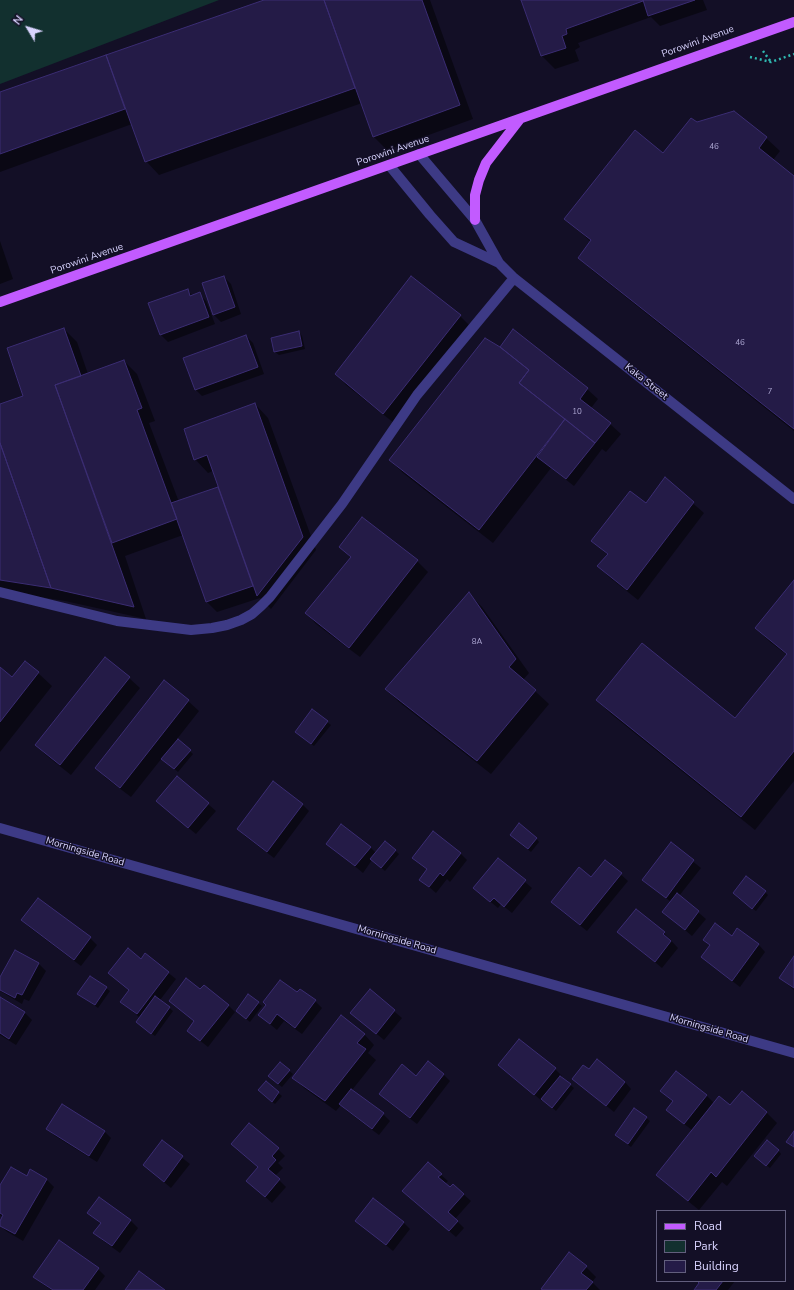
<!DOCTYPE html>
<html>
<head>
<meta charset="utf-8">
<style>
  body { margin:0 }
  #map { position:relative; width:794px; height:1290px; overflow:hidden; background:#130f26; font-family:"Nunito Sans",sans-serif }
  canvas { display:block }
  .legend { position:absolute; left:656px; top:1210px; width:130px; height:72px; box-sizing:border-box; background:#130f26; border:1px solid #625e7d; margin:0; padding:5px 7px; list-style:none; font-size:12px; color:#d9d4ff }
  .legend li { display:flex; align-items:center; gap:8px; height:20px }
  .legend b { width:20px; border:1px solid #625e7d }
  .north { position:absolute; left:8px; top:8px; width:40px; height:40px; -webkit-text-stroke:3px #130f26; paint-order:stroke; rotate:308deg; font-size:11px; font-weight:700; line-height:16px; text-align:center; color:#d9d4ff }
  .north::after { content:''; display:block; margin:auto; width:14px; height:18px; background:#d9d4ff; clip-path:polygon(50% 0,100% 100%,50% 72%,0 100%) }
</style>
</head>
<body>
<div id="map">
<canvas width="794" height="1290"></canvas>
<ul class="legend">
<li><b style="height:5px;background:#c25bff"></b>Road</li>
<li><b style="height:11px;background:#12302f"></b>Park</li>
<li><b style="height:11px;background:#241b47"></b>Building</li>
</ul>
<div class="north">N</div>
</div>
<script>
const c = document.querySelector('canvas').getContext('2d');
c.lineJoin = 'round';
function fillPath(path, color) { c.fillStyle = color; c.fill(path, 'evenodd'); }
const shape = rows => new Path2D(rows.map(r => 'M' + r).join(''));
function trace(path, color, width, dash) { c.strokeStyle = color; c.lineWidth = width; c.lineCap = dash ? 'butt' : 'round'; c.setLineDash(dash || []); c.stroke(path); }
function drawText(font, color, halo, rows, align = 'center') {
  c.font = font + ' "Nunito Sans",sans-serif'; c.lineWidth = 3; c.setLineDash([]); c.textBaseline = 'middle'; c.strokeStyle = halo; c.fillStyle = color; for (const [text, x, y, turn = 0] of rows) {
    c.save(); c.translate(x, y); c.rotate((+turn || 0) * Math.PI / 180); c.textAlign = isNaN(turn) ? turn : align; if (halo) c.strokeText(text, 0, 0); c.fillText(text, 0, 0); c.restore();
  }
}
fillPath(shape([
  [0,0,219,0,0,84]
]), '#12302f');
fillPath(shape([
  [266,0,430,0,473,119,387,150,373,136,362,103,159,175,146,161,132,124,0,172,0,93],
  [522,0,703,0,707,10,660,26,651,17,578,43,580,47,575,50,579,61,555,69,541,55],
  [733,112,766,138,780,151,773,160,794,177,794,431,593,271,579,257,591,242,566,219,663,154],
  [0,241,13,279,0,284],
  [224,277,231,284,241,314,221,322,214,315],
  [187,290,193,296,199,294,206,301,215,324,168,342,161,335,149,304],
  [460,316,470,326,394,423,346,385,336,374],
  [64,329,77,342,88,374,124,361,137,374,155,421,149,423,179,502,220,488,213,471,208,473,195,459,255,404,268,418,316,550,271,609,260,598,217,612,207,602,183,535,125,556,146,619,65,601,2,591,0,589,0,405,25,397],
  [513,331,587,389,598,399,591,408,610,424,621,434,606,452,602,449,574,486,551,468,493,543,403,473,390,460,500,348],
  [299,332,302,336,305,349,279,355,275,352],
  [246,336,253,343,264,374,202,396,195,389],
  [665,479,704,513,638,600,609,577,599,566,608,555,592,541,646,505],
  [362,518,417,561,428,572,360,657,316,624,306,613,351,558,340,547],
  [794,582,794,781,755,830,611,714,597,700,735,720,787,655,770,642,756,628],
  [469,594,482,607,529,673,523,680,549,704,491,774,399,702,386,689],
  [25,663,38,673,52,686,0,752,0,668,12,678],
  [129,678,140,688,71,775,47,756,36,745],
  [164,682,188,701,199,711,177,739,193,754,178,772,162,758,131,797,106,778,96,767],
  [327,722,331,725,314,746,299,735],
  [177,777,216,811,196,834,164,808],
  [302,804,309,811,274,858,245,836,238,829],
  [514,838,536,838,539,842,531,852],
  [385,842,399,854,385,871,372,860,363,873,327,843,370,847,376,853],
  [671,844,701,868,679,896,706,919,692,936,664,912,671,902,651,886],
  [460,853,467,860,450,882,447,879,436,893,420,879,428,870,414,857],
  [498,859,532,888,512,913,501,904,498,908,474,888],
  [606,861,628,881,587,931,559,909,591,879],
  [765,892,768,895,756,911,737,897],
  [22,920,90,938,97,945,81,966,29,927],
  [738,929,759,945,765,952,740,987,710,964,703,957,711,946,704,940,732,937],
  [619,932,664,933,678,948,662,968],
  [146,955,176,979,160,1000,173,1011,155,1036,140,1025,140,1018,121,1001,130,991,110,973,142,960],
  [794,958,794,990,780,978],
  [39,964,46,971,29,1001,24,999,22,1004,0,991,0,979],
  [90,977,110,991,98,1008,79,994],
  [200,991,228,1005,235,1012,208,1047,188,1031,195,1022,170,1001],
  [370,991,402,1018,384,1040,352,1013],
  [297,994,315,1001,322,1008,302,1034,284,1021,277,1030,259,1015],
  [0,998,25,1013,32,1020,16,1045,0,1035],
  [258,1003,262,1006,250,1022,240,1014],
  [364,1034,374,1045,368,1053,376,1060,352,1090,383,1114,390,1121,379,1135,347,1111,341,1105,336,1111,304,1088,294,1078],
  [281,1064,293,1074,282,1087,273,1080],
  [499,1065,555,1069,562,1076,561,1077,574,1088,556,1111,543,1099,542,1101],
  [589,1071,625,1082,631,1089,614,1112,581,1085],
  [443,1074,450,1081,417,1124,387,1101,380,1094,417,1077],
  [266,1083,282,1096,275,1104,263,1094],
  [661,1091,706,1095,715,1104,731,1107,742,1093,767,1113,777,1123,727,1186,722,1182,699,1210,668,1185,657,1175,693,1131,667,1110,673,1102],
  [635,1109,650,1121,631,1147,616,1135],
  [48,1129,104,1131,111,1138,97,1162,55,1136],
  [162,1142,190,1164,171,1188,144,1165],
  [278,1149,285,1156,278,1163,283,1168,275,1176,286,1187,272,1203,248,1181],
  [778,1150,781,1154,770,1168,759,1159],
  [30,1171,47,1180,54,1187,23,1241,6,1231,0,1225,3,1217,0,1215,0,1187,27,1177],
  [441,1175,448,1181,445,1184,450,1189,453,1185,471,1201,455,1219,464,1228,456,1237,410,1198],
  [99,1199,131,1221,138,1228,120,1253,102,1240,95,1233,101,1224,89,1213],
  [357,1221,403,1222,410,1229,393,1251],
  [586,1267,596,1277,592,1282,600,1290,544,1290],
  [98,1269,105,1276,95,1290,51,1290,41,1283,34,1277],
  [696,1281,735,1281,728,1290,695,1290,700,1284]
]), '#0007');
const building = shape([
  [264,0,324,0,355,88,145,162,106,55,264,0],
  [324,0,422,0,460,105,373,137,324,0],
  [521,0,643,0,643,1,566,29,567,34,562,36,566,48,541,56,521,0],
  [643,0,695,0,648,16,643,0],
  [106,55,125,109,0,154,0,92,106,55],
  [734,111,767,137,759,148,794,176,794,429,578,258,591,240,564,219,635,130,663,153,691,118,697,122,734,111],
  [224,276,235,307,213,315,202,283,224,276],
  [411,276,461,315,383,414,335,374,411,276],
  [188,289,190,296,200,292,209,317,160,335,148,303,188,289],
  [64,328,81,376,55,385,134,607,51,588,0,443,0,404,23,396,7,348,64,328],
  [513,329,588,388,580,399,611,423,595,443,519,383,529,370,500,347,513,329],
  [299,331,302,346,274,352,271,338,299,331],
  [246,335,258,367,195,390,183,358,246,335],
  [485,338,500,347,529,370,519,383,565,419,479,530,389,460,485,338],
  [124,360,142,408,137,410,177,519,112,543,55,385,124,360],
  [255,403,303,537,257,596,207,455,194,460,184,429,255,403],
  [565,419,595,443,566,479,537,457,565,419],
  [0,443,51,588,0,580,0,443],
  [665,477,694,502,627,590,597,566,608,554,591,541,630,491,646,503,665,477],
  [218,487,253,586,206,602,171,503,218,487],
  [362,517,418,560,349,648,305,613,351,557,339,547,362,517],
  [794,580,794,751,741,817,596,700,642,643,735,718,787,654,755,628,794,580],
  [469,592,516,659,509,667,536,690,477,761,385,689,469,592],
  [105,657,130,677,60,765,35,745,105,657],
  [25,661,39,672,0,722,0,667,12,677,25,661],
  [164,680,189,700,120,788,95,768,164,680],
  [312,709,328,721,311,744,295,732,312,709],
  [178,739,191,750,174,769,161,759,178,739],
  [177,776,209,803,188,828,156,801,177,776],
  [273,781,303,804,267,852,237,829,273,781],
  [519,823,537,838,528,849,510,835,519,823],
  [341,824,371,847,355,866,326,844,341,824],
  [433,831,461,853,443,876,440,873,429,887,419,880,427,869,412,858,433,831],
  [385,841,396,850,381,868,370,859,385,841],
  [671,842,694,860,666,898,642,880,671,842],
  [498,858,526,880,504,907,494,898,490,902,473,888,498,858],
  [605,860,622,873,580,925,551,902,579,867,591,877,605,860],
  [746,876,766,891,752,909,733,893,746,876],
  [677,893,699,911,685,930,662,912,677,893],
  [38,898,91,937,74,960,21,920,38,898],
  [636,909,665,932,663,934,671,941,655,962,617,932,636,909],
  [715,923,732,936,737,928,759,944,732,981,701,957,710,945,703,940,715,923],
  [128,948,141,959,145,953,169,972,137,1014,120,1002,129,990,108,973,128,948],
  [15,950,39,963,22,995,17,993,15,998,0,990,0,977,15,950],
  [794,956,794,988,779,978,794,956],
  [90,976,107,987,95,1005,77,994,90,976],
  [186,978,200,989,204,985,229,1005,200,1041,187,1031,194,1021,169,1001,186,978],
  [280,980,297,992,300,989,316,1000,295,1028,277,1014,270,1024,258,1015,266,1005,263,1002,280,980],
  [370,989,395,1010,376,1034,350,1013,370,989],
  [248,994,259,1002,246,1019,236,1011,248,994],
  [155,996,170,1007,151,1034,136,1022,155,996],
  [0,997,25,1012,9,1039,0,1033,0,997],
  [341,1015,365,1034,357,1043,366,1049,325,1101,292,1078,341,1015],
  [519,1039,556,1068,534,1095,498,1065,519,1039],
  [597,1059,625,1082,606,1106,572,1079,583,1065,589,1069,597,1059],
  [428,1061,444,1074,410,1118,379,1094,402,1064,416,1076,428,1061],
  [280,1062,290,1070,278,1084,268,1076,280,1062],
  [676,1071,707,1095,684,1124,666,1110,673,1101,660,1091,676,1071],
  [560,1076,571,1084,552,1108,541,1099,560,1076],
  [266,1081,279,1092,272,1102,258,1090,266,1081],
  [351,1089,384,1113,372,1129,339,1104,351,1089],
  [742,1091,767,1112,716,1177,711,1172,688,1201,656,1175,719,1096,730,1105,742,1091],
  [62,1104,105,1131,89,1156,46,1129,62,1104],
  [634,1108,647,1117,628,1144,615,1135,634,1108],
  [249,1123,279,1148,272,1156,276,1160,268,1169,280,1179,265,1197,246,1181,258,1167,231,1144,249,1123],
  [794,1131,794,1147,786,1142,794,1131],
  [162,1140,183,1156,164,1182,143,1165,162,1140],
  [767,1140,779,1150,766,1166,754,1156,767,1140],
  [428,1162,442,1174,438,1177,450,1187,453,1184,464,1194,448,1212,458,1221,449,1231,402,1191,428,1162],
  [11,1167,27,1176,30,1169,47,1179,15,1234,0,1226,0,1221,3,1215,0,1213,0,1185,11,1167],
  [99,1197,131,1220,112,1246,93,1233,101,1223,87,1213,99,1197],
  [373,1198,404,1222,386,1245,355,1221,373,1198],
  [59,1240,99,1268,83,1290,53,1290,33,1277,59,1240],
  [569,1252,587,1266,581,1273,593,1282,586,1290,543,1290,541,1289,569,1252],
  [139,1271,165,1290,125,1290,139,1271],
  [697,1281,723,1281,716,1290,694,1290,699,1283,697,1281]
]);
fillPath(building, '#241b47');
trace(building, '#3b2d73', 1);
trace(shape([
  [763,51,771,62],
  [750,57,771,62,794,54]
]), '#2fb8b0', 2.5, [2, 3]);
trace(shape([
  [419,154,475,220,499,263,514,278,794,499],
  [389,165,430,215,454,242,499,263],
  [0,592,117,621,191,630,212,628,227,625,241,620,252,614,261,606,270,597,342,504,417,395,514,278],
  [0,828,794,1053]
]), '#3d3a85', 10);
trace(shape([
  [475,220,475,195,479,180,486,163,520,119],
  [0,302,794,22]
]), '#c25bff', 10);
drawText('8px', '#aca6d1', null, [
  ["46",714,147],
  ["46",740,343],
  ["7",770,392],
  ["10",577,412],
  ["8A",477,642]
]);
drawText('10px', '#d9d4ff', '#130f26', [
  ["Porowini Avenue",698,42,-20],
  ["Porowini Avenue",393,151,-19],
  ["Porowini Avenue",87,259,-19],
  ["Kaka Street",646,382,38],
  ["Morningside Road",85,852,16],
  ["Morningside Road",397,940,16],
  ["Morningside Road",709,1029,16]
]);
</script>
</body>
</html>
